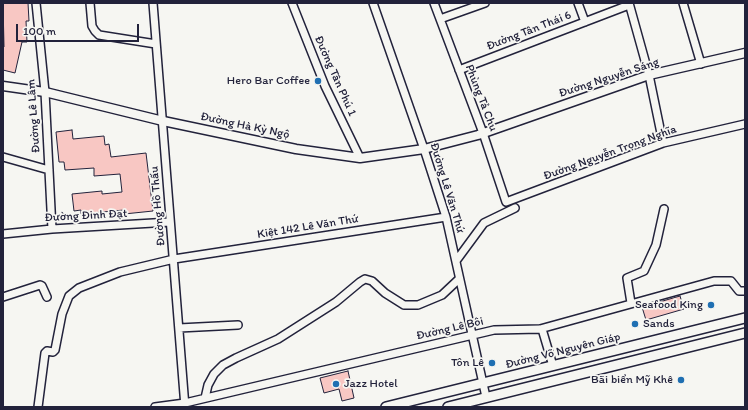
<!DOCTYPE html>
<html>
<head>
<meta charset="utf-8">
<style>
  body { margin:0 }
  #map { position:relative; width:748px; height:410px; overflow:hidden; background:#f6f6f2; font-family:Itim,sans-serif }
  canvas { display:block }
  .frame { position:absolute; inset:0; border:4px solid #22223b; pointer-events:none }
  .scale { position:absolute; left:16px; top:24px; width:123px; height:18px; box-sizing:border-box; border:2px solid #22223b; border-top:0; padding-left:5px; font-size:12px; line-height:14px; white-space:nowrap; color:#22223b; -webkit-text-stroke:3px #f6f6f2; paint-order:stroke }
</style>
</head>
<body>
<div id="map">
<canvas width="748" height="410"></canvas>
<div class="frame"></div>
<div class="scale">100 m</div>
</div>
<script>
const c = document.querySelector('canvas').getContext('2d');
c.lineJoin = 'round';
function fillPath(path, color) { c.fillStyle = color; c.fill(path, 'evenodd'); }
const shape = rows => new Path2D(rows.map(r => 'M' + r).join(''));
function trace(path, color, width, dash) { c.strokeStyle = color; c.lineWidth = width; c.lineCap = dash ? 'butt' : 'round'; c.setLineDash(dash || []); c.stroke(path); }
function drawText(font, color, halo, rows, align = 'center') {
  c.font = font + ' Itim,sans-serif'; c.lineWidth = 3.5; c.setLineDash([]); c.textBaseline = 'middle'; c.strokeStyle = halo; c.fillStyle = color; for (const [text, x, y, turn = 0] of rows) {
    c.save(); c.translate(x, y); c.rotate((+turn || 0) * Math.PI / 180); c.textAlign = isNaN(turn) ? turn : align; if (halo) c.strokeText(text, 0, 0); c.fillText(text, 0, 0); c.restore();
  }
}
const building = shape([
  [3,3,28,3,29,21,26,21,27,42,22,42,15,73,3,70,3,47,4,47,3,3],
  [72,130,73,139,104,136,105,145,109,144,111,157,146,153,153,211,124,214,124,210,81,214,81,210,74,211,72,194,102,191,102,194,122,192,120,174,94,176,94,168,65,170,64,162,59,162,56,132,72,130],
  [680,296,684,309,646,320,642,307,680,296],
  [348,371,354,398,342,401,339,389,324,393,320,378,348,371]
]);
fillPath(building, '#f8c7c3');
trace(building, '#22223b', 1);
const minor = shape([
  [36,3,45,92,52,229],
  [90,3,92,26,95,31,99,35,156,44],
  [153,3,185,407],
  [292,3,325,86,360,158],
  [373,3,424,149,446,217,486,397],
  [434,3,483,133,506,202,663,143,745,124],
  [578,3,585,22],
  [629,3,649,75,663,143],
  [683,3,701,64],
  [440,19,485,3],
  [459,70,629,5],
  [3,157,49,170],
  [3,234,52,229,170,222],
  [456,261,484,223,515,208],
  [3,297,40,285,42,286,47,297],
  [631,303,627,278,644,271,656,245,664,209],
  [179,328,238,325],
  [542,329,553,366],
  [205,398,208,385,214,374,223,365,236,358,278,339,336,302,360,282,365,279,372,281,385,293,404,305,418,305,442,295,459,279],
  [38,407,45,353,47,351,53,352,55,350,62,314,69,296,79,288,120,272,174,259,446,217],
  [155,407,185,403,494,330,540,329,714,281,731,281,739,291,745,291]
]);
const tertiary = shape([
  [3,86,45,92,163,121,296,149,360,158,424,149,478,135,649,75,745,53]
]);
const secondary = shape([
  [386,407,745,318],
  [448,407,745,333]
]);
trace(minor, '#22223b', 10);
trace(tertiary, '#22223b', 11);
trace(secondary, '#22223b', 12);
trace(minor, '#f6f6f2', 7);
trace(tertiary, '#f6f6f2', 8);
trace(secondary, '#f6f6f2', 9);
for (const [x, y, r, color] of [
  [318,81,4,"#1f6fb2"],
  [711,305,4,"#1f6fb2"],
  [635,324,4,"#1f6fb2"],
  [492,363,4,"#1f6fb2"],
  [681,380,4,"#1f6fb2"],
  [336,384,4,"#1f6fb2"]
]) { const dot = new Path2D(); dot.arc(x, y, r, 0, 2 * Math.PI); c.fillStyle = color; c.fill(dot); trace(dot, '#f6f6f2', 1.5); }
drawText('12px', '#22223b', '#f6f6f2', [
  ["Đường Tân Thái 6",529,31,-21],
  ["Đường Tân Phú 1",335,76,66],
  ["Đường Nguyễn Sáng",609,78,-18],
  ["Phùng Tả Chu",481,98,69],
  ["Đường Lê Lâm",34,116,-94],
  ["Đường Hà Kỳ Ngộ",245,126,12],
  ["Đường Nguyễn Trọng Nghĩa",610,153,-20],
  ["Đường Lê Văn Thứ",447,188,73],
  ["Đường Hồ Thấu",158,206,-95],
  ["Đường Đinh Đạt",86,216,-3],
  ["Kiệt 142 Lê Văn Thứ",308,227,-9],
  ["Đường Lê Bôi",450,329,-13],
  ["Đường Võ Nguyên Giáp",563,351,-14]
]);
drawText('12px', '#22223b', '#f6f6f2', [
  ["Hero Bar Coffee",310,81],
  ["Seafood King",703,305],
  ["Sands",643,324,"left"],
  ["Tôn Lê",484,363],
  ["Bãi biển Mỹ Khê",673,380],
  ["Jazz Hotel",344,384,"left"]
], 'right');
</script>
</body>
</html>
